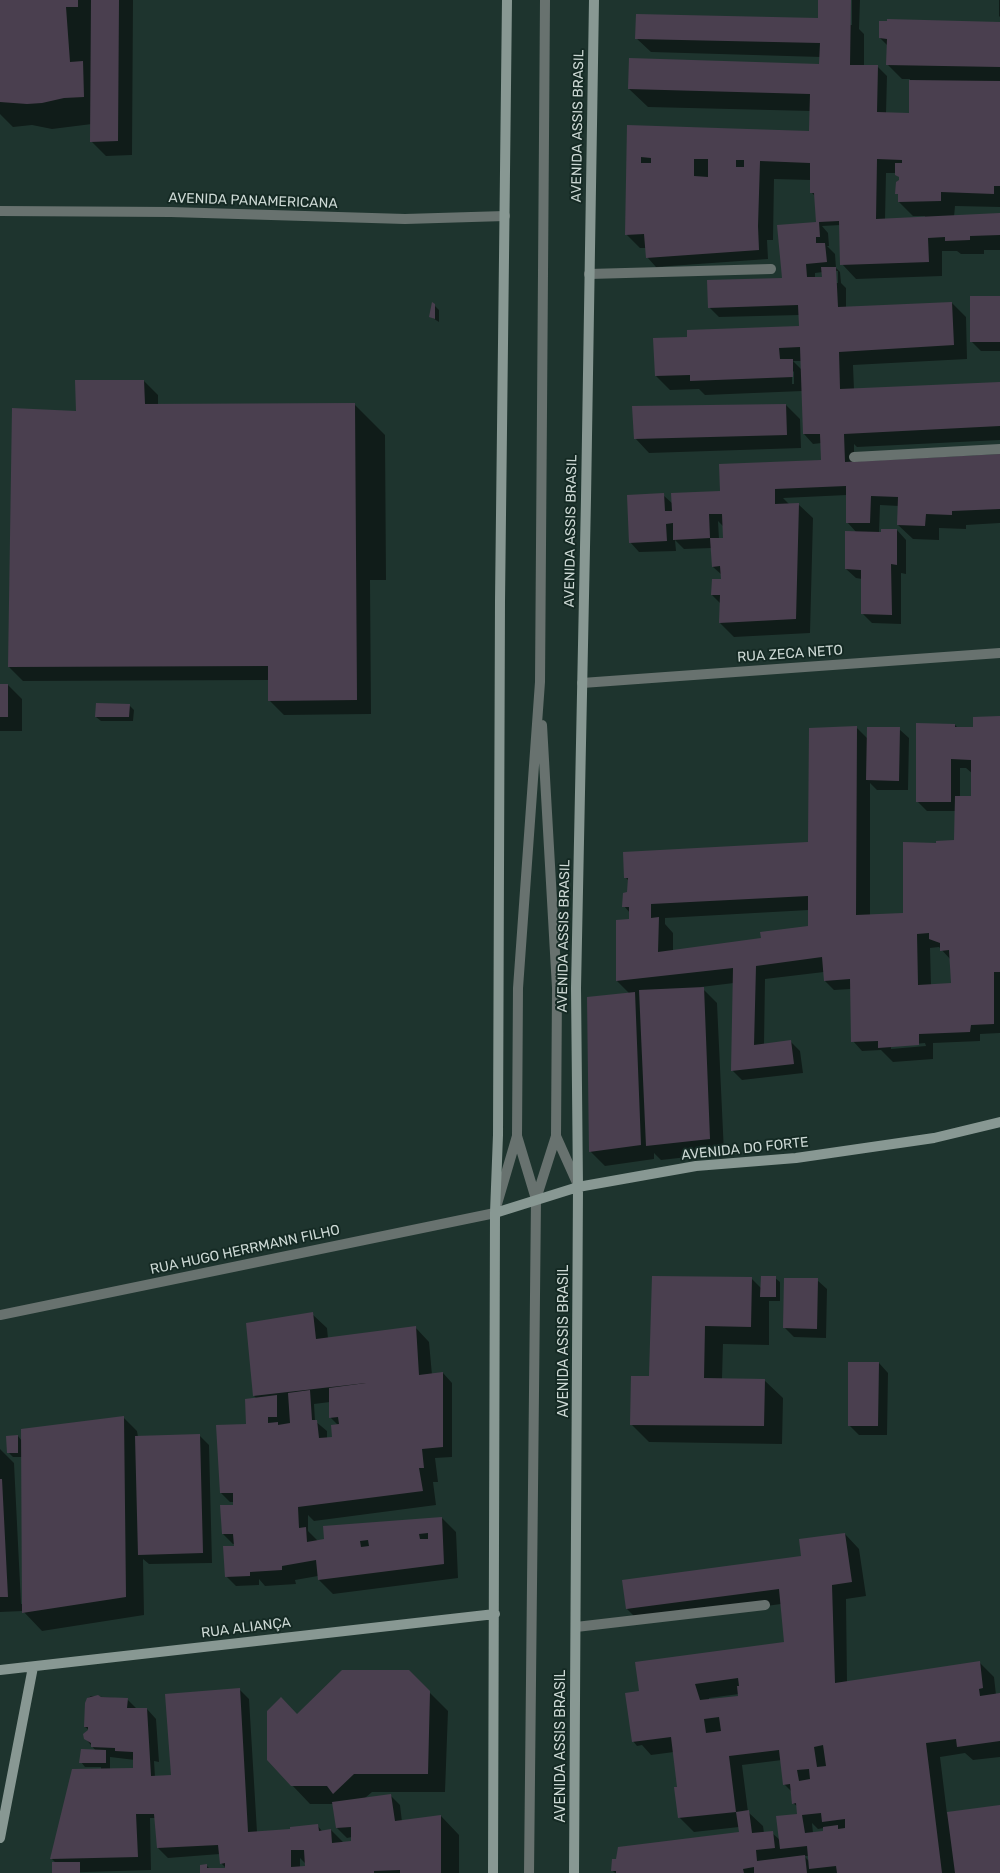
<!DOCTYPE html>
<html>
<head>
<meta charset="utf-8">
<style>
  body { margin:0 }
  canvas { display:block; background:#1e342e }
</style>
</head>
<body>
<canvas width="1000" height="1873"></canvas>
<script>
const c = document.querySelector('canvas').getContext('2d');
c.lineJoin = 'round';
function fillPath(path, color) { c.fillStyle = color; c.fill(path, 'evenodd'); }
const shape = rows => new Path2D(rows.map(r => 'M' + r).join(''));
function trace(path, color, width, dash) { c.strokeStyle = color; c.lineWidth = width; c.lineCap = dash ? 'butt' : 'round'; c.setLineDash(dash || []); c.stroke(path); }
function drawText(font, color, halo, rows, align = 'center') {
  c.font = font + ' Rubik,sans-serif'; c.lineWidth = 4; c.setLineDash([]); c.textBaseline = 'middle'; c.strokeStyle = halo; c.fillStyle = color; for (const [text, x, y, turn = 0] of rows) {
    c.save(); c.translate(x, y); c.rotate((+turn || 0) * Math.PI / 180); c.textAlign = isNaN(turn) ? turn : align; if (halo) c.strokeText(text, 0, 0); c.fillText(text, 0, 0); c.restore();
  }
}
fillPath(shape([
  [0,0,133,0,132,155,106,156,92,142,92,124,52,129,32,125,13,127,0,114],
  [819,0,849,0,849,25,852,25,852,0,860,0,859,29,864,34,864,66,877,66,887,76,886,114,910,115,910,79,902,79,888,65,888,46,880,38,1000,23,1000,207,955,206,954,217,1000,214,1000,250,984,250,984,254,961,254,957,251,942,251,942,276,856,279,842,264,841,225,822,226,828,233,829,246,827,246,835,254,836,268,840,272,841,283,846,288,846,308,952,303,966,317,967,359,853,365,854,390,1000,383,1000,440,857,447,854,444,854,462,1000,455,1000,523,966,525,966,529,939,528,939,540,913,539,898,525,899,506,880,505,879,533,897,530,906,540,906,574,901,573,901,624,872,623,862,613,862,579,856,578,846,569,857,533,847,522,847,495,783,498,789,504,798,504,813,518,810,633,734,637,720,623,721,604,712,595,722,580,722,575,713,567,712,548,684,549,675,540,676,551,639,552,630,542,663,495,673,504,723,492,823,461,822,443,813,444,804,434,803,391,705,395,699,389,670,390,656,376,688,339,802,328,800,315,719,317,709,307,783,279,817,223,816,197,811,192,811,180,774,179,773,240,767,240,768,259,656,267,647,257,646,248,640,248,626,234,628,126,810,132,811,111,648,107,629,89,823,65,821,57,651,52,636,38,821,19],
  [886,173,896,173,900,178,897,193,899,196,899,202,913,216,925,216,925,218,885,220],
  [835,271,838,271,838,283,835,283],
  [823,272,825,278,815,278,815,273],
  [793,361,802,361,802,370],
  [792,370,794,372,794,384,792,384],
  [718,521,724,527,724,539,719,539],
  [999,0,1000,0,1000,17,999,16],
  [1000,297,1000,351,981,351,971,341],
  [433,304,439,310,439,322,431,317],
  [144,381,158,395,158,406,355,405,385,435,386,580,370,580,371,714,284,715,269,700,269,680,23,681,9,667,77,412],
  [786,405,800,419,801,448,649,453,635,438],
  [0,685,8,685,22,699,22,731,0,731],
  [129,705,134,710,133,721,101,721,96,717],
  [1000,717,1000,1033,980,1034,980,1041,933,1043,933,1059,893,1062,881,1050,862,1051,853,1041,851,989,834,990,825,981,824,972,765,979,764,1045,791,1042,800,1051,803,1073,742,1080,732,1070,734,983,701,987,717,1003,724,1153,661,1160,654,1153,654,1159,605,1166,591,1152,630,994,617,981,630,920,630,913,624,906,629,894,629,881,626,878,809,843,856,727,868,739,899,729,909,738,908,790,877,790,870,783,870,916,904,914,937,844,956,841,956,811,927,811,917,801,955,725,958,728,974,728],
  [960,768,966,768,973,774,972,798,960,798],
  [809,910,809,927,762,939,673,951,673,933,665,924,665,918],
  [939,947,951,960,952,984,931,985,930,948],
  [925,1043,926,1046,891,1049,891,1046],
  [751,1278,762,1289,775,1278,780,1282,780,1301,769,1301,769,1345,723,1344,722,1379,764,1380,783,1398,782,1444,649,1442,631,1424,650,1377],
  [817,1280,827,1289,826,1338,794,1337,784,1327],
  [312,1314,327,1328,328,1339,415,1327,429,1342,432,1375,443,1373,452,1383,452,1457,435,1458,438,1482,433,1482,436,1505,314,1521,308,1515,308,1531,318,1541,442,1518,456,1532,458,1578,333,1594,319,1580,318,1576,295,1580,296,1584,265,1586,259,1579,259,1585,236,1586,226,1576,235,1544,233,1544,223,1534,234,1502,230,1502,221,1493,257,1399,254,1396],
  [330,1402,331,1418,338,1425,335,1438,327,1438,327,1431,315,1421,314,1404],
  [879,1363,888,1373,887,1435,859,1435,849,1425],
  [123,1417,137,1431,138,1437,200,1436,209,1445,212,1563,149,1564,143,1559,144,1615,42,1631,23,1611,0,1612,0,1449,14,1463,21,1604,23,1604,22,1457,13,1457,8,1452,18,1436,22,1441],
  [845,1534,859,1549,866,1596,846,1599,847,1683,980,1663,994,1677,996,1695,1000,1694,1000,1757,973,1760,965,1753,940,1757,947,1814,1000,1807,1000,1873,615,1873,613,1871,740,1833,739,1827,694,1832,679,1817,678,1788,674,1752,651,1755,642,1745,637,1746,633,1741,641,1692,786,1643,781,1604,641,1623,627,1609,802,1557],
  [739,1694,739,1697,709,1700,709,1698],
  [782,1760,784,1784,792,1792,793,1803,798,1807,799,1815,780,1840,772,1833,764,1833,763,1826,748,1812,742,1765],
  [812,1823,818,1829,824,1828,825,1832,813,1833],
  [804,1856,809,1856,810,1862],
  [408,1671,448,1711,445,1792,372,1792,365,1798,390,1795,400,1805,402,1822,441,1816,459,1835,459,1873,201,1873,207,1866,210,1869,227,1869,221,1863,220,1854,168,1858,158,1848,156,1818,150,1818,151,1870,53,1873,56,1863,51,1858,101,1769,101,1767,85,1767,81,1762,96,1751,85,1738,89,1730,85,1727,88,1698,91,1696,127,1699,137,1709,147,1709,156,1719,159,1762,154,1761,155,1777,172,1776,239,1689,249,1699,257,1832,292,1830,317,1825,322,1831,331,1830,344,1843,352,1843,352,1837,347,1838,337,1828,334,1804,310,1804,292,1785,297,1715],
  [110,1757,135,1760,135,1769,110,1769],
  [300,1858,306,1864,306,1868,300,1868]
]), '#0007');
fillPath(shape([
  [0,0,78,0,78,7,66,7,70,62,83,61,84,97,64,98,42,103,27,104,0,102],
  [91,0,119,0,118,141,90,142],
  [818,0,851,0,850,65,878,65,877,112,909,113,909,80,1000,81,1000,186,994,186,994,194,941,192,941,201,898,202,898,194,895,194,896,182,899,180,899,177,895,175,895,163,902,163,902,160,877,159,876,219,1000,213,1000,235,970,236,970,240,945,241,945,237,928,238,929,262,840,265,839,221,819,222,820,237,816,237,816,243,825,243,827,262,806,264,807,277,822,277,821,267,836,267,838,307,952,302,954,345,839,352,840,389,1000,382,1000,426,844,434,845,462,1000,454,1000,509,952,511,952,515,926,514,925,526,897,525,898,497,871,496,870,523,846,523,846,486,775,489,775,504,799,503,796,619,719,623,720,595,711,595,712,579,721,579,720,566,712,567,710,538,673,540,673,523,666,524,667,541,629,543,627,495,664,493,665,511,672,511,671,493,720,491,719,464,821,460,820,434,803,434,800,347,779,348,780,359,793,359,793,377,690,381,690,375,655,376,653,338,687,337,687,330,799,326,798,305,708,308,707,280,782,278,777,225,816,222,814,193,810,193,810,163,760,161,758,226,759,250,646,258,644,234,625,235,627,125,809,131,810,94,628,89,629,58,819,64,820,43,635,39,636,14,818,18],
  [641,157,651,158,651,163,641,163],
  [694,159,708,159,708,177,694,176],
  [736,160,744,160,744,167,736,167],
  [709,514,722,514,723,538,710,538],
  [887,19,1000,22,1000,67,886,65,887,39,879,38,879,21,887,21],
  [970,296,1000,296,1000,342,970,342],
  [432,302,435,304,435,319,429,317],
  [75,380,144,380,145,404,355,403,357,700,268,701,268,666,8,667,12,408,76,411],
  [786,404,787,435,634,439,632,406],
  [881,529,897,529,897,565,891,564,892,615,861,614,861,570,845,569,845,531,881,532],
  [0,684,8,684,8,717,0,717],
  [96,703,130,704,129,717,95,717],
  [1000,716,1000,972,994,972,994,1024,971,1025,970,1032,919,1034,919,1045,878,1048,878,1041,851,1042,850,979,824,981,822,957,756,966,754,1045,791,1040,794,1064,731,1071,733,968,616,981,616,920,629,919,629,907,622,907,623,893,627,892,628,878,624,878,623,852,808,842,809,728,857,726,856,915,903,913,903,842,936,843,936,841,954,840,955,796,971,796,971,760,951,759,951,802,916,802,916,723,955,724,955,727,973,727,973,717],
  [808,896,808,926,760,932,761,938,658,952,659,917,651,918,651,904],
  [929,933,929,939,940,943,940,951,949,950,951,983,918,985,917,934],
  [867,727,900,727,899,781,866,780],
  [704,987,710,1139,646,1146,639,990],
  [635,992,641,1145,589,1152,587,997],
  [652,1276,752,1277,751,1327,705,1326,704,1378,765,1379,764,1426,630,1425,631,1376,649,1376],
  [761,1276,776,1276,776,1297,760,1297],
  [784,1278,818,1278,817,1329,783,1328],
  [313,1312,316,1339,416,1326,419,1375,443,1372,443,1447,422,1449,424,1468,419,1468,423,1491,298,1507,299,1528,306,1527,307,1542,324,1539,323,1526,442,1517,444,1564,318,1580,316,1560,282,1566,282,1570,250,1572,250,1576,225,1577,223,1546,234,1546,233,1534,222,1534,220,1505,233,1505,233,1493,220,1493,216,1425,246,1424,245,1399,277,1395,277,1417,268,1417,268,1423,278,1422,278,1425,290,1423,288,1393,310,1390,312,1420,317,1420,319,1438,332,1437,331,1425,339,1424,338,1417,329,1418,329,1388,366,1383,253,1396,246,1323],
  [428,1533,428,1539,420,1539,419,1534],
  [368,1540,369,1546,361,1547,360,1541],
  [848,1362,879,1362,878,1426,848,1426],
  [124,1416,126,1597,22,1613,21,1429],
  [200,1434,203,1553,138,1555,135,1436],
  [18,1435,18,1453,7,1453,6,1436],
  [0,1479,2,1479,8,1597,0,1597],
  [845,1533,852,1582,832,1585,835,1683,980,1661,983,1688,979,1689,980,1696,1000,1693,1000,1741,957,1747,956,1739,926,1743,942,1873,837,1873,836,1866,809,1869,807,1846,780,1849,776,1816,797,1814,796,1803,792,1804,790,1784,783,1785,779,1750,729,1756,736,1812,678,1818,674,1787,677,1787,671,1737,632,1742,625,1693,639,1691,635,1662,784,1642,779,1589,626,1609,622,1580,801,1556,799,1539],
  [738,1678,739,1686,737,1686,738,1696,700,1700,695,1684],
  [719,1717,721,1731,706,1733,704,1719],
  [823,1745,826,1766,817,1767,814,1747],
  [809,1769,810,1779,799,1781,797,1770],
  [821,1813,822,1822,845,1819,845,1828,838,1829,838,1825,823,1827,823,1831,805,1833,802,1815],
  [342,1670,409,1670,430,1691,428,1774,354,1774,333,1794,327,1786,291,1786,267,1760,267,1711,281,1697,297,1714],
  [240,1688,248,1832,290,1829,290,1827,318,1824,319,1831,331,1829,332,1843,351,1841,351,1827,336,1828,332,1802,391,1794,395,1821,441,1815,441,1873,400,1873,400,1870,374,1871,374,1873,200,1873,200,1865,207,1864,207,1868,225,1868,225,1863,220,1864,218,1845,157,1848,154,1814,136,1814,138,1857,50,1859,72,1769,133,1768,133,1752,115,1751,115,1748,91,1747,91,1743,84,1739,83,1734,88,1730,88,1727,84,1727,85,1703,87,1698,98,1695,101,1697,128,1698,127,1708,147,1708,151,1776,171,1775,165,1694],
  [291,1850,304,1850,305,1866,291,1867],
  [81,1749,106,1750,106,1763,79,1763],
  [1000,1805,1000,1873,955,1873,947,1812],
  [749,1810,752,1833,773,1831,775,1848,756,1850,757,1861,805,1855,807,1873,754,1873,754,1867,743,1869,744,1873,616,1873,616,1871,611,1871,612,1859,616,1859,618,1847,739,1832,736,1812],
  [52,1862,80,1862,80,1873,52,1873]
]), '#4a3f4f');
trace(shape([
  [589,274,771,269],
  [854,457,1000,449],
  [517,1136,536,1199],
  [556,1136,578,1185],
  [497,1204,517,1136,518,988,540,682,545,0],
  [576,1627,765,1605],
  [529,1873,536,1199,556,1136,557,988,542,725]
]), '#68726f', 10);
trace(shape([
  [0,211,171,212,405,219,505,216],
  [582,683,1000,653],
  [0,1315,495,1213]
]), '#68726f', 10);
trace(shape([
  [495,1213,578,1187,696,1166,796,1158,934,1138,1000,1122],
  [0,1670,495,1614],
  [0,1838,33,1667],
  [493,1873,495,1213,498,1135,500,601,507,0],
  [574,1873,578,1187,576,988,586,498,594,0]
]), '#889893', 10);
drawText('14px', '#ccd8d4', '#152a24', [
  ["AVENIDA ASSIS BRASIL",578,126,-89],
  ["AVENIDA PANAMERICANA",253,201,2],
  ["AVENIDA ASSIS BRASIL",571,531,-89],
  ["RUA ZECA NETO",790,654,-4],
  ["AVENIDA ASSIS BRASIL",564,936,-89],
  ["AVENIDA DO FORTE",745,1149,-6],
  ["RUA HUGO HERRMANN FILHO",245,1250,-12],
  ["AVENIDA ASSIS BRASIL",564,1341,-90],
  ["RUA ALIANÇA",246,1628,-7],
  ["AVENIDA ASSIS BRASIL",561,1746,-90]
]);
</script>
</body>
</html>
